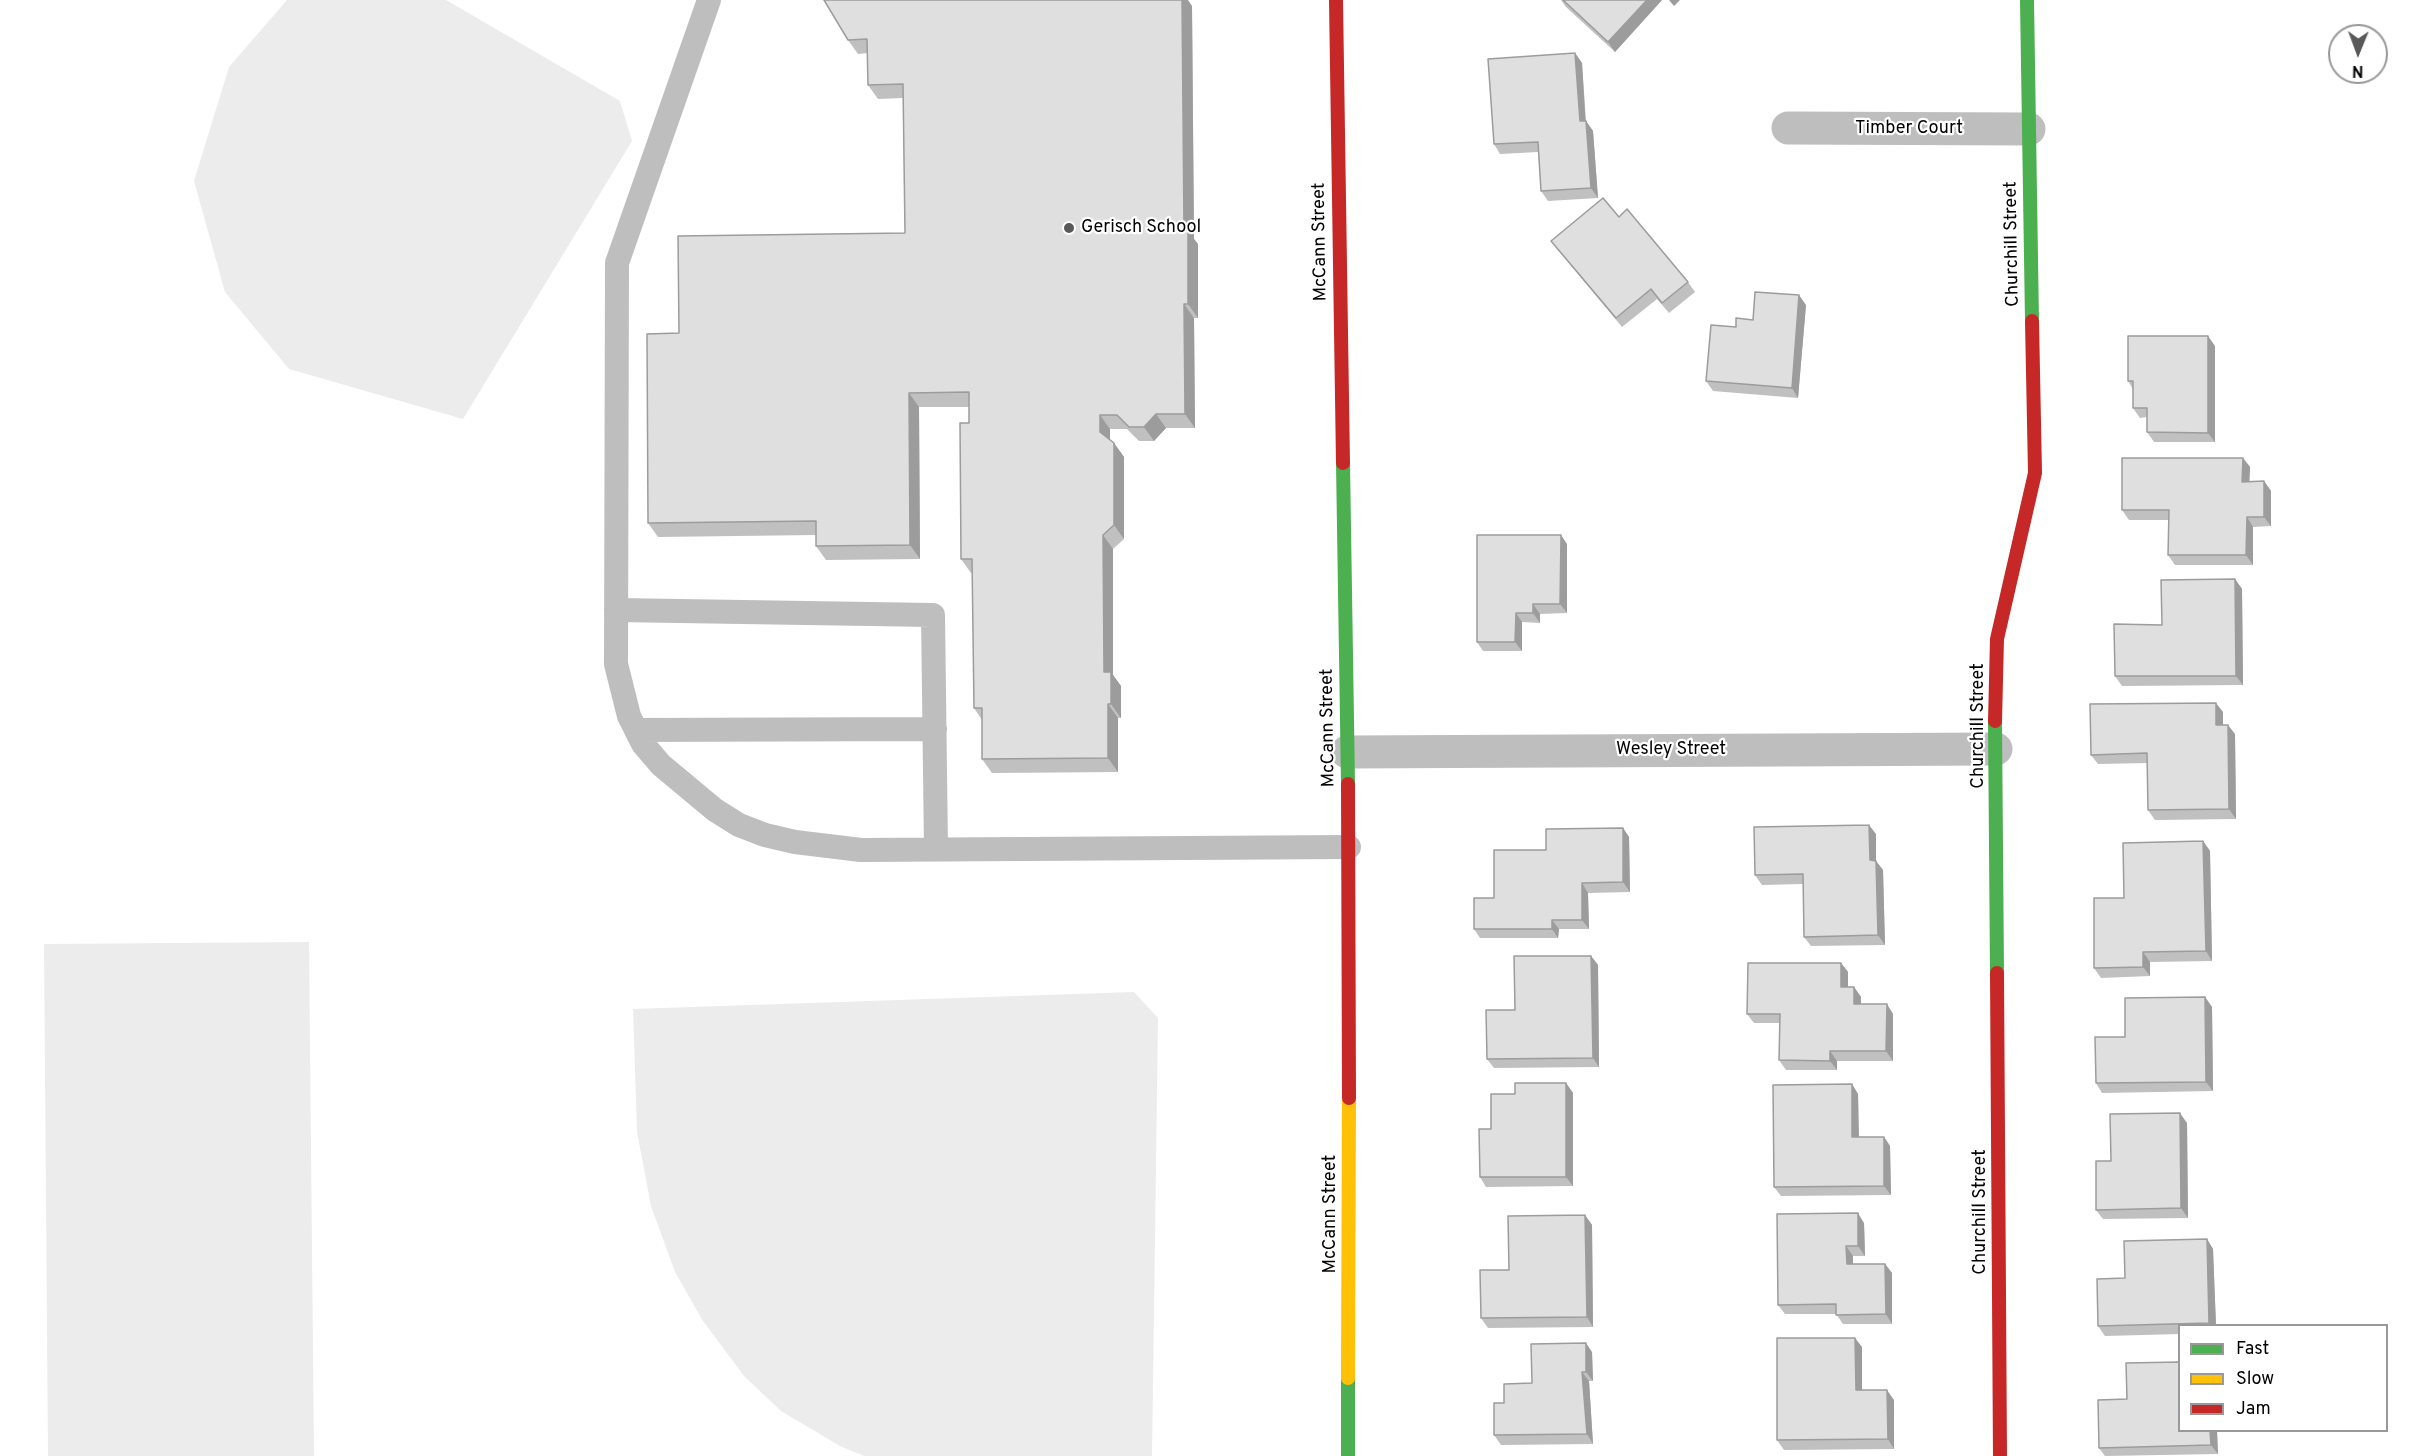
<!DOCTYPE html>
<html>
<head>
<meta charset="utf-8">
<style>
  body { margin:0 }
  #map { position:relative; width:2412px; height:1456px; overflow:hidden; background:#fff; font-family:Overpass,sans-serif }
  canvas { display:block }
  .legend { position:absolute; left:2178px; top:1324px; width:210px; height:108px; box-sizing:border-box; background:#fff; border:2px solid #999; margin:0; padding:8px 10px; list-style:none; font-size:18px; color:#000 }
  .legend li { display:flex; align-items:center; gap:12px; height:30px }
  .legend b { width:30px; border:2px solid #999 }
  .north { position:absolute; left:2328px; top:24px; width:60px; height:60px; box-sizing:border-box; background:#fff; border:2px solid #999; border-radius:50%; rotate:181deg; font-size:16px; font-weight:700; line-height:24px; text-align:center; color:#000 }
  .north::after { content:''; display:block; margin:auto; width:21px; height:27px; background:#595959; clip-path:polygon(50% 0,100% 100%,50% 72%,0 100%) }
</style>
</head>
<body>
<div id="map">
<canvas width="2412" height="1456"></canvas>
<ul class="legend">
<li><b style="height:8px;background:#4caf50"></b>Fast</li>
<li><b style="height:8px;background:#ffc107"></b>Slow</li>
<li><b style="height:8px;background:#c62828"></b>Jam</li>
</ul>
<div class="north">N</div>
</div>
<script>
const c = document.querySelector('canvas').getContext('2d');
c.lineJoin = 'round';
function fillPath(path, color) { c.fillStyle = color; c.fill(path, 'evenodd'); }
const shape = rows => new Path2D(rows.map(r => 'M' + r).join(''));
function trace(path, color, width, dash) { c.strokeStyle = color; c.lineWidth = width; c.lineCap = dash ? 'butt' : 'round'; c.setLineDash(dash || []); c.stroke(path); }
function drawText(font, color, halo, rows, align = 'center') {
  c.font = font + ' Overpass,sans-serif'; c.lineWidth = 4.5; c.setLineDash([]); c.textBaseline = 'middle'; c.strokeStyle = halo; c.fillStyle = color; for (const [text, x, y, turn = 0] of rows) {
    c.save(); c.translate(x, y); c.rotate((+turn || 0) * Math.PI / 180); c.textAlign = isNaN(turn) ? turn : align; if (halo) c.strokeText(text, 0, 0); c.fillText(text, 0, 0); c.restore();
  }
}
fillPath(shape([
  [287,0,446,0,620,101,632,141,463,419,289,369,225,292,194,181,229,67],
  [309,942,314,1456,48,1456,44,944],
  [1134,992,1158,1018,1152,1456,864,1456,840,1446,781,1411,744,1376,703,1321,675,1272,651,1206,637,1132,633,1009]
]), '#ececec');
trace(shape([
  [709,0,617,263,616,664,629,716,643,744,661,765,715,810,739,825,765,835,795,842,861,850,1349,847],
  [616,610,933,615,936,849],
  [636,730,935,729]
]), '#bebebe', 24);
trace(shape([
  [1788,128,2029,129],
  [1347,752,1996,749]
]), '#bebebe', 33);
trace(shape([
  [2027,0,2032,321],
  [1343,463,1348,784],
  [1995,721,1997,973],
  [1348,1456,1348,1378]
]), '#4caf50', 14);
trace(shape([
  [1348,1378,1349,1098]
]), '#ffc107', 14);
trace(shape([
  [1336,0,1343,463],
  [1995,721,1997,639,2035,473,2032,321],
  [1348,784,1349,1098],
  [1997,973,2000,1456]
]), '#c62828', 14);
fillPath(shape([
  [1561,0,1662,0,1615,52,1566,7],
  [1192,6,1194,239,1198,244,1198,318,1194,318,1195,428,1166,428,1154,441,1139,441,1127,429,1110,429,1110,440,1114,443,1124,457,1124,539,1113,549,1113,675,1121,686,1121,718,1118,718,1118,772,992,773,982,759,982,720,974,708,972,573,971,573,961,559,969,423,969,407,919,407,920,559,826,560,816,546,816,535,658,537,648,523,679,333,905,233,903,98,878,99,868,85,868,53,858,54,848,40],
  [1575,53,1582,63,1586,121,1593,131,1598,198,1548,201,1541,191,1538,152,1500,154,1494,144],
  [1619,217,1688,282,1695,292,1669,313,1657,299,1622,327,1558,250,1551,241],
  [1806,305,1798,398,1713,391,1706,381,1736,327],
  [2215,346,2215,442,2154,442,2147,432,2147,417,2140,418,2133,408,2133,389,2128,381],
  [2243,458,2250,467,2249,482,2264,481,2271,491,2271,526,2253,527,2253,565,2175,565,2168,555,2169,520,2129,520,2122,510],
  [1567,544,1567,613,1540,614,1540,623,1522,622,1522,651,1483,651,1477,642],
  [2235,579,2242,589,2243,685,2122,686,2115,676,2162,625],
  [2223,712,2223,725,2235,734,2236,819,2155,820,2148,810,2148,763,2098,764,2091,755],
  [1623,828,1629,837,1630,892,1588,893,1589,929,1559,929,1558,938,1480,938,1474,929,1494,898,1546,850],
  [1876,834,1876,861,1883,870,1885,945,1811,946,1804,937,1803,884,1762,885,1755,875],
  [2203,841,2210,851,2212,961,2150,962,2150,976,2101,978,2094,968,2124,898],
  [1591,956,1598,965,1599,1067,1494,1068,1487,1059,1515,1010],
  [1841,963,1848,972,1848,987,1854,987,1861,997,1861,1004,1893,1014,1893,1061,1837,1061,1837,1070,1786,1070,1779,1060,1780,1023,1754,1023,1747,1014],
  [2205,997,2212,1007,2213,1091,2102,1093,2096,1083,2125,1037],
  [1566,1083,1573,1093,1573,1186,1486,1187,1480,1177,1491,1129,1515,1094],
  [1852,1084,1858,1094,1859,1137,1884,1137,1890,1146,1891,1195,1781,1196,1774,1187],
  [2187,1123,2188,1218,2103,1219,2096,1210,2111,1161],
  [1585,1215,1592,1225,1593,1327,1488,1328,1481,1318,1509,1270],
  [1864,1223,1865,1256,1853,1256,1853,1264,1885,1264,1892,1273,1892,1324,1843,1324,1836,1314,1785,1314,1778,1305],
  [2207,1239,2213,1249,2216,1326,2180,1326,2180,1334,2105,1336,2098,1326,2125,1278],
  [1862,1347,1862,1390,1894,1400,1894,1449,1784,1450,1777,1440],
  [1592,1352,1593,1381,1589,1381,1593,1444,1501,1445,1494,1435,1504,1403,1532,1383],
  [2180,1431,2217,1431,2218,1454,2105,1456,2099,1448]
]), '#c0c0c0');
fillPath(shape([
  [1182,0,1188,0,1192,6,1194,239,1198,244,1198,318,1188,304,1184,230],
  [1647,0,1662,0,1615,52,1608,42],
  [1669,0,1680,0,1674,6],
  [1575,53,1582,63,1586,130,1580,121],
  [1586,121,1593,131,1598,198,1591,188],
  [1799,295,1806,305,1798,398,1792,388],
  [1184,304,1194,318,1195,428,1185,414],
  [2208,336,2215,346,2215,442,2208,433],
  [909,393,919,407,920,559,910,545],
  [1156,414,1166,428,1154,441,1144,427],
  [1100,415,1110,429,1110,446,1100,432],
  [1114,443,1124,457,1124,539,1114,525],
  [2243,458,2250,467,2249,491,2242,482],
  [2264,481,2271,491,2271,526,2264,517],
  [2247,517,2253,527,2253,565,2246,555],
  [1103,535,1113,549,1113,675,1121,686,1121,718,1111,704,1104,672],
  [1561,535,1567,544,1567,613,1560,604],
  [2235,579,2242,589,2243,685,2236,676],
  [1533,604,1540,614,1540,623,1533,613],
  [1516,613,1522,622,1522,651,1515,642],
  [2216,703,2223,712,2223,735,2216,725],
  [1108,704,1118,718,1118,772,1108,758],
  [2228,725,2235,734,2236,819,2229,809],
  [1869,825,1876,834,1876,870,1870,860],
  [1623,828,1629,837,1630,892,1623,882],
  [2203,841,2210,851,2212,961,2206,951],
  [1876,861,1883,870,1885,945,1878,935],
  [1582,883,1588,893,1589,929,1582,920],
  [1552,920,1559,929,1558,938,1552,929],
  [2143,952,2150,962,2150,976,2143,967],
  [1591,956,1598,965,1599,1067,1593,1058],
  [1841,963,1848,972,1848,997,1841,987],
  [1854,987,1861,997,1861,1013,1854,1004],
  [2205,997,2212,1007,2213,1091,2206,1082],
  [1887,1004,1893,1014,1893,1061,1886,1051],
  [1830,1051,1837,1061,1837,1070,1830,1061],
  [1566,1083,1573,1093,1573,1186,1566,1177],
  [1852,1084,1858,1094,1859,1147,1852,1137],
  [2180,1113,2187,1123,2188,1218,2181,1208],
  [1884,1137,1890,1146,1891,1195,1884,1186],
  [1858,1213,1864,1223,1865,1256,1858,1246],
  [1585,1215,1592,1225,1593,1327,1587,1317],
  [2207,1239,2213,1249,2216,1326,2211,1326,2209,1323],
  [1846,1246,1853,1256,1853,1273,1847,1264],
  [1885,1264,1892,1273,1892,1324,1886,1314],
  [1855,1338,1862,1347,1862,1400,1856,1390],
  [1586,1343,1592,1352,1593,1381,1586,1372],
  [1582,1372,1589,1381,1593,1444,1587,1434],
  [1887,1390,1894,1400,1894,1449,1888,1439],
  [2210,1431,2217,1431,2218,1454,2211,1445]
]), '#9c9c9c');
const building = shape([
  [824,0,1182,0,1184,230,1188,230,1188,304,1184,304,1185,414,1156,414,1144,427,1129,427,1117,415,1100,415,1100,432,1114,443,1114,525,1103,535,1104,672,1111,672,1111,704,1108,704,1108,758,982,759,982,708,974,708,972,559,961,559,960,423,969,423,969,392,909,393,910,545,816,546,816,521,648,523,647,334,679,333,678,236,905,233,903,84,868,85,867,39,848,40,824,0],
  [1563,0,1647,0,1608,42,1563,0],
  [1575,53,1580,121,1586,121,1591,188,1541,191,1538,142,1494,144,1488,59,1575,53],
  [1603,198,1619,217,1627,209,1688,282,1662,303,1651,289,1616,318,1551,241,1603,198],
  [1755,292,1799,295,1792,388,1706,381,1711,325,1736,327,1736,318,1753,320,1755,292],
  [2128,336,2208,336,2208,433,2147,432,2147,408,2133,408,2133,381,2128,381,2128,336],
  [2122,458,2243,458,2242,482,2264,481,2264,517,2247,517,2246,555,2168,555,2169,510,2122,510,2122,458],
  [1477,535,1561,535,1560,604,1533,604,1533,613,1516,613,1515,642,1477,642,1477,535],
  [2235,579,2236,676,2115,676,2114,624,2162,625,2161,580,2235,579],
  [2216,703,2216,725,2228,725,2229,809,2148,810,2147,753,2091,755,2090,704,2216,703],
  [1869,825,1870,860,1876,861,1878,935,1804,937,1803,874,1755,875,1754,827,1869,825],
  [1623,828,1623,882,1582,883,1582,920,1552,920,1552,929,1474,929,1474,898,1494,898,1494,850,1546,850,1546,829,1623,828],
  [2203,841,2206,951,2143,952,2143,967,2094,968,2094,898,2124,898,2123,843,2203,841],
  [1514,956,1591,956,1593,1058,1487,1059,1486,1010,1515,1010,1514,956],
  [1748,963,1841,963,1841,987,1854,987,1854,1004,1887,1004,1886,1051,1830,1051,1830,1061,1779,1060,1780,1014,1747,1014,1748,963],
  [2205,997,2206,1082,2096,1083,2095,1037,2125,1037,2125,998,2205,997],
  [1515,1083,1566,1083,1566,1177,1480,1177,1479,1129,1491,1129,1491,1094,1515,1094,1515,1083],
  [1852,1084,1852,1137,1884,1137,1884,1186,1774,1187,1773,1085,1852,1084],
  [2180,1113,2181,1208,2096,1210,2096,1161,2111,1161,2110,1114,2180,1113],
  [1858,1213,1858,1246,1846,1246,1847,1264,1885,1264,1886,1314,1836,1315,1836,1304,1778,1305,1777,1214,1858,1213],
  [1585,1215,1587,1317,1481,1318,1480,1270,1509,1270,1508,1216,1585,1215],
  [2207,1239,2209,1323,2098,1326,2097,1279,2125,1278,2124,1241,2207,1239],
  [1777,1338,1855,1338,1856,1390,1887,1390,1888,1439,1777,1440,1777,1338],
  [1586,1343,1586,1372,1582,1372,1587,1434,1494,1435,1494,1403,1504,1403,1504,1384,1532,1383,1531,1344,1586,1343],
  [2180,1362,2180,1431,2210,1431,2211,1445,2099,1448,2098,1400,2127,1399,2126,1363,2180,1362]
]);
fillPath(building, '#dfdfdf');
trace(building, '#9c9c9c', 1.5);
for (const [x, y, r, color] of [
  [1069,228,6,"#595959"]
]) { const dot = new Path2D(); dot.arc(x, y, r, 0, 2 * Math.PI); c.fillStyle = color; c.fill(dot); trace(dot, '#fff', 2); }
drawText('18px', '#000', '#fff', [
  ["Timber Court",1909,129],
  ["McCann Street",1321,242,-91],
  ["Churchill Street",2013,244,-91],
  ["Churchill Street",1979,726,-90],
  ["McCann Street",1329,728,-91],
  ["Wesley Street",1671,750],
  ["Churchill Street",1981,1212,-90],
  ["McCann Street",1331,1214,-90]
]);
drawText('18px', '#000', '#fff', [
  ["Gerisch School",1081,228]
], 'left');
</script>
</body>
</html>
